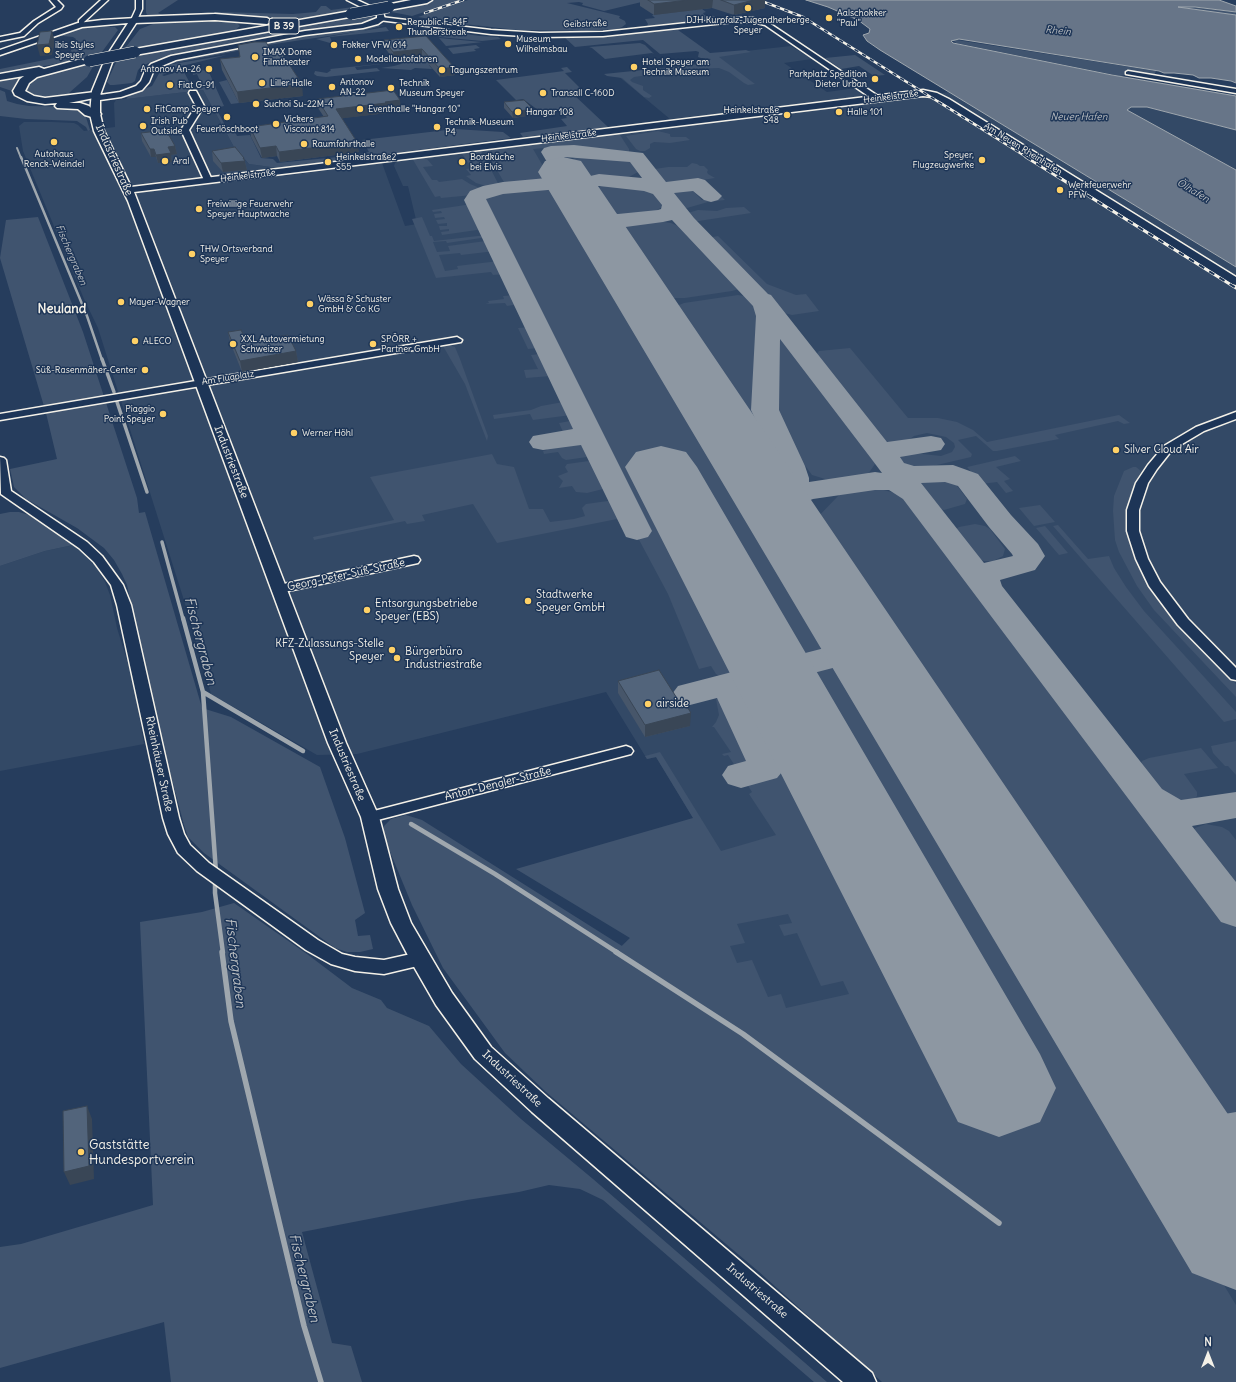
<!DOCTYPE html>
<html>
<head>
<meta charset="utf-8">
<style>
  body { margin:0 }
  #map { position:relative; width:1236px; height:1382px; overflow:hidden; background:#263d5d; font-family:Delius,sans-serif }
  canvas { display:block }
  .north { position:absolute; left:1188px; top:1334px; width:40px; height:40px; -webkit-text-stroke:3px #1d3557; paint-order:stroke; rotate:0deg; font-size:11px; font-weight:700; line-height:16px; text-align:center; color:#f4f1e8 }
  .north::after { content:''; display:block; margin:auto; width:14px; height:18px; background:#f4f1e8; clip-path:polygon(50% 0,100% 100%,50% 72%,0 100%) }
</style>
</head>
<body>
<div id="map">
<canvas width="1236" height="1382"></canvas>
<div class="north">N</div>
</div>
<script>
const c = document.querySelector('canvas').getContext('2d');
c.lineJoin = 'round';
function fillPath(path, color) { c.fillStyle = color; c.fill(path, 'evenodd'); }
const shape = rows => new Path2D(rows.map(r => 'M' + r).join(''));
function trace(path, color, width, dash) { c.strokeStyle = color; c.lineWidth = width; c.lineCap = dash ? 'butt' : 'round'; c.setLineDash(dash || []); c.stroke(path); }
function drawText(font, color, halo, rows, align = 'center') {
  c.font = font + ' Delius,sans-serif'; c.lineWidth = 3; c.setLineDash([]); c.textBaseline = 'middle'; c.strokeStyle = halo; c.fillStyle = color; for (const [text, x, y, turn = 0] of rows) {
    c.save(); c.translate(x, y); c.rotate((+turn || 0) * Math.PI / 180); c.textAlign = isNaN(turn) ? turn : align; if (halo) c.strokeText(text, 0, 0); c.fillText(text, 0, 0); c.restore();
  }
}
fillPath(shape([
  [791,46,812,59,784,63,827,92,856,88,862,94,861,96,840,100,670,119,617,75,720,63,710,55],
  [203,90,234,147,249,164,278,168,284,176,382,163,405,226,417,224,408,186,403,186,394,166,395,163,398,161,457,152,459,154,622,134,950,92,1236,267,1236,1382,619,948,718,859,656,757,647,759,606,692,357,754,317,755,211,694,188,613,98,328,84,299,23,151,19,126,24,122,52,122,74,123,78,125,84,131,115,127,114,103,116,100],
  [1131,107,1147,107,1236,130,1236,170,1129,112,1127,109],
  [73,545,86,553,93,561,105,582,110,595,117,628,133,680,144,744,0,771,0,566,45,551]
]), '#334966');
fillPath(shape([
  [146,0,178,0,158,13,162,15,218,12,293,14,316,12,321,6,326,6,331,10,353,7,360,10,319,17,275,21,155,17,147,15,146,12],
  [435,0,461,0,412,16,381,10],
  [468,0,650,0,604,11,582,5,583,3,579,2,567,3,620,16,619,18,625,21,626,24,622,27,617,29,581,31,518,30,464,24,418,17],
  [1181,6,1236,12,1236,15,1178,7],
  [702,9,706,12,703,13,704,15,714,16,717,18,647,26,648,24,645,19,655,18,652,15],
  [371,14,373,17,369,21,360,24,315,29,161,58,144,65,138,70,135,81,132,83,114,85,110,85,107,82,118,58,233,39,321,21],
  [219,20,236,22,240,26,234,31,224,34,122,52,140,29,153,24],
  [385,25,362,31,386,27,389,31,330,37,332,42,330,43,316,39,355,32,268,45,169,64,180,61,258,44,312,35],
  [91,26,115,27,118,30,99,56,0,74,0,69,69,55,76,39,73,37,53,35,77,28],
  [695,26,678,30,710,53,746,50,751,52,719,57,755,84,748,85,744,83,729,72,719,68,689,69,634,77,630,80,632,82,643,86,643,90,652,96,649,98,644,97,622,78,607,76,604,74,691,65,705,63,711,59,701,58,698,57,699,52,696,51,660,54,643,40,575,47,564,37,603,36],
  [430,29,480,36,498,37,501,39,482,41,439,37],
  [439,38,482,42,483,42,446,46],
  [953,40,957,40,1156,71,1154,76,1132,71,1126,72,1125,75,1120,76,956,43],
  [640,43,645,45,654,54,652,53,605,59,592,48,589,47],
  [476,45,480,48,474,49,476,51,453,54,448,48],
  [227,55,182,66,166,72,167,73,162,75,164,76,187,69,188,71,184,72,193,89,203,88,197,74,193,75,192,71,208,70,224,106,216,108,229,133,235,132,237,136,250,135,261,158,273,159,277,163,348,156,369,152,362,140,455,129,503,132,511,138,278,168,249,164,234,147,203,90,126,99,131,94,152,86,161,70,167,65],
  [855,55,885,75,874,76,859,66,841,69,825,58],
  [435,57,447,63,429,65,432,69,415,68,411,70,381,68,394,66,401,64,403,61],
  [399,62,355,67,357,70,377,68,380,71,326,77,317,76,314,74,315,71,327,73,330,71,331,70,330,69],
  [95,63,87,77,69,93,71,95,43,99,32,97,23,90,34,76,64,68],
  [567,67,572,72,565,73,584,92,573,94,608,127,523,137,520,133,567,126,561,119,567,118,559,109,538,110,523,99,516,100,496,80,564,71,561,68],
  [31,73,15,94,26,100,51,103,25,101,17,98,12,91,0,87,0,79],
  [227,80,239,103,231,104,219,82],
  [0,90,5,92,7,101,17,104,29,106,79,107,85,114,90,130,88,131,86,127,77,121,26,119,0,116],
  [658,131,670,134,670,136,671,137,686,137,690,140,670,143,654,142,650,144,650,148,645,151,640,151,636,149,626,136],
  [616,134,620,135,629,149,629,153,619,154,566,149,565,146,533,149,550,178,548,181,541,182,512,185,505,184,486,151,539,142],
  [481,151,499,185,497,186,489,187,476,183,466,176,471,175,466,169,472,168,462,154],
  [588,154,629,160,634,163,638,169,638,172,629,177,618,179,597,177,587,175,582,172,573,159,578,155],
  [433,156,434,158,427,159,433,166,423,167,432,180,437,180,439,182,462,179,470,184,480,188,481,190,473,195,441,198,440,196,435,197,412,158],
  [692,163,697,164,700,166,704,166,708,170,707,172,708,174,715,178,671,185,661,182,653,172,655,169,668,167,687,167],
  [612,184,641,188,653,192,661,200,662,207,651,214,641,216,621,216,608,212,594,190,601,186],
  [546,186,554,186,557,190,834,645,835,649,833,651,724,679,716,674,711,666,699,669,668,594,637,536,645,534,479,201,482,196,489,192],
  [683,189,691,189,702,200,722,197,725,200,708,202,687,208,679,206,671,193],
  [472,204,484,229,442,235,441,232,449,231,449,229,440,230,439,226,447,226,447,223,438,224,436,220,445,219,444,217,435,218,434,214,442,213,441,211,433,212,432,210],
  [744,207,751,213,692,222,684,214,698,210,717,211,726,208],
  [38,217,83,332,137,498,139,513,145,512,202,708,231,717,320,767,345,838,365,913,355,920,358,936,370,935,373,949,360,952,347,952,335,948,204,853,188,837,184,825,157,723,127,585,122,574,114,560,104,548,77,528,26,499,14,487,10,469,57,459,46,413,0,258,6,220],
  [422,217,430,236,432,236,434,241,487,235,488,237,447,243,446,241,433,242,437,252,450,251,448,246,486,241,490,242,495,251,461,255,460,253,439,255,445,271,458,269,457,266,499,261,506,274,493,275,491,272,436,278,412,219],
  [651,220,671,223,683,228,737,283,739,289,732,291,685,298,671,298,662,295,621,232,628,224],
  [718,236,767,284,796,295,806,294,819,311,792,315,780,312,708,238],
  [516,295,520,304,507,306,505,303,485,304,489,303,488,301,504,299,503,296],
  [738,295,751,297,757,304,762,316,758,411,780,466,775,467,672,309,674,307,684,303],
  [532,327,541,346,538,348,528,349,518,328],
  [780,337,788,341,873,453,875,464,868,474,861,476,836,479,825,479,812,475,779,430,772,411,770,401,773,342,775,338],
  [449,345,455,347,460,359,488,436,487,441,465,384,443,346],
  [850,348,908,418,938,418,957,422,973,430,987,442,1119,415,1130,423,1124,424,1118,421,1055,435,1059,439,997,451,993,451,976,436,958,440,972,454,971,457,920,469,905,467,900,465,898,461,905,452,941,456,952,452,955,447,954,443,946,437,927,433,914,436,901,445,880,440,815,356,819,351],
  [540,354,546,357,554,374,551,376,526,378,524,370,538,369,531,355],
  [563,402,568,402,573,413,571,415,533,420,530,414,494,419,493,415,531,410,541,406],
  [570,421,578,422,581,432,578,433,564,434,559,423],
  [582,440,586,441,594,456,566,460,562,458,558,452,544,454,543,451,547,450,544,445],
  [492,454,497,464,514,467,529,509,543,509,550,522,574,519,585,516,582,508,586,504,615,500,633,537,630,537,617,519,497,543,473,504,422,515,425,521,407,524,405,521,314,540,313,537,394,520,370,477],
  [1015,456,1021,461,996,467,1010,479,1004,481,1013,491,1006,493,997,482,982,484,967,467],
  [596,460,607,484,603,489,587,493,576,492,572,486,559,488,563,481,558,476,568,472,565,467,567,464],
  [1133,467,1136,467,1141,471,1129,505,1129,531,1136,558,1146,580,1164,608,1185,632,1236,684,1236,697,1154,610,1137,586,1119,552,1115,540,1113,511,1114,496,1124,471],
  [939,478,955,483,967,499,965,504,944,510,934,507,922,489,920,484,924,481],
  [870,489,880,489,895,493,913,505,1236,928,1236,1124,1225,1123,1211,1118,1196,1106,811,521,815,520,839,495,846,492],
  [1040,505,1055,522,1034,526,1019,508],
  [10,512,19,512,29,515,40,521,73,545,45,551,0,566,0,514],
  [975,524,985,526,990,529,1005,549,1003,556,993,561,984,561,976,558,968,553,954,534,956,529,959,527],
  [1058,525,1088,559,1109,556,1114,568,1126,587,1144,611,1236,712,1236,719,1224,722,1053,526],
  [1045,526,1068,553,1059,555,1036,528],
  [834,662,842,662,847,665,1236,1305,1236,1382,882,1382,758,1271,546,1092,505,1053,443,968,412,905,386,842,384,836,384,826,391,819,406,815,422,820,622,946,630,938,516,869,693,818,656,757,647,759,645,756,660,752,721,851,776,835,749,794,752,792,728,755,724,756,722,754,731,752,714,727,712,727,716,722,719,715,716,699,729,695,741,719,748,718,739,695,740,688],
  [788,914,792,923,779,925,784,936,797,933,821,986,843,981,849,994,786,1008,781,994,768,997,752,960,737,963,730,946,745,943,737,924],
  [1236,741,1236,775,1228,766,1225,766,1213,753,1211,746],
  [1201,748,1218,768,1184,774,1197,792,1197,796,1193,801,1178,804,1167,800,1156,792,1141,774,1140,767,1142,761,1149,758],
  [1206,824,1222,827,1229,831,1236,840,1236,894,1197,843,1194,838,1194,833,1195,828],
  [234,903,307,954,352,988,381,1000,387,1008,429,1026,461,1064,521,1119,593,1179,827,1382,814,1382,603,1200,580,1189,549,1185,519,1192,467,1200,302,1232,332,1343,351,1346,362,1382,171,1382,164,1322,0,1368,0,1247,21,1244,153,1205,140,922,202,912]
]), '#40546f');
const water = shape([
  [806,0,1219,0,1236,6,1236,12,1195,7,1178,7,1236,15,1236,83,1231,81,1211,78,1199,78,1193,75,1174,73,1164,73,1159,71,959,39,951,41,953,43,1112,75,1236,96,1236,130,1147,107,1131,107,1127,110,1236,170,1236,267,880,50,867,41,863,35,869,33,870,29,858,20,828,7,806,0]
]);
fillPath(water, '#677588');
trace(water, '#9fa7ae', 1);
trace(shape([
  [17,148,21,158]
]), '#9fa7ae', 2);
trace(shape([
  [21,157,87,316,102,360]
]), '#9fa7ae', 2.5);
trace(shape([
  [102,359,114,392],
  [117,402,147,492],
  [162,542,183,619]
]), '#9fa7ae', 3.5);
trace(shape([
  [183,618,203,692,216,872],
  [203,692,303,751],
  [411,824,495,874,618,953],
  [215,879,215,893,223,953]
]), '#9fa7ae', 4.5);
trace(shape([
  [222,952,231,1021,304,1326,321,1382],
  [616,952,743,1034,999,1223]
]), '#9fa7ae', 5.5);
fillPath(shape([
  [574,145,643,153,666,182,698,178,705,180,722,196,718,200,711,202,704,200,693,191,674,193,694,218,768,294,771,295,887,442,931,436,941,438,945,444,941,450,900,457,904,463,914,466,953,465,978,474,1011,515,1038,544,1045,556,1035,570,1000,580,1002,586,1162,789,1181,800,1236,792,1236,818,1192,826,1236,882,1236,927,1221,922,903,499,889,490,875,490,813,499,800,504,800,521,796,527,785,530,774,527,770,521,769,505,775,496,764,493,749,483,739,470,743,464,753,461,763,464,769,471,780,478,777,466,751,410,756,316,753,306,672,220,663,222,618,228,594,224,581,218,578,213,581,208,589,207,607,213,618,214,658,210,661,209,662,205,653,194,644,191,599,186,588,188,583,196,576,198,569,196,563,190,559,189,503,194,486,199,652,531,648,537,637,540,626,537,581,445,543,450,533,448,529,442,533,436,573,429,464,200,470,191,483,186,503,182,558,177,553,172,541,152,544,148,551,146,574,145],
  [564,157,630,162,642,178,599,174,573,180,564,178,570,176,573,172,564,157],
  [780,339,870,457,882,473,875,472,809,482,809,478,805,466,779,410,780,339],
  [945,482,958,486,989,527,1012,554,1013,556,984,563,921,483,945,482],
  [842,601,854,604,876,647,879,648,910,691,904,699,892,702,880,699,856,663,852,663,748,690,786,767,777,778,741,788,728,784,722,775,728,766,746,761,717,698,690,705,678,702,672,694,678,686,840,644,842,643,826,611,830,604,842,601],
  [1163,1096,1180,1102,1191,1111,1201,1116,1213,1116,1236,1112,1236,1154,1213,1158,1196,1157,1179,1151,1157,1139,1146,1130,1140,1116,1146,1102,1163,1096]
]), '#8d97a2');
fillPath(shape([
  [563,157,581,161,1236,1126,1236,1290,1192,1273,538,172,545,161,563,157],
  [661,446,686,452,697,467,1040,1054,1056,1088,1040,1122,999,1137,958,1122,625,467,636,452,661,446]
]), '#8d97a2');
const minor = shape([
  [50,0,57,0,63,6,61,9,38,23,24,36,0,41,0,37,20,33,34,21,56,7,50,0],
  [101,0,108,0,84,22,83,26,79,26,79,20,101,0],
  [136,0,142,0,142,9,137,20,134,22,131,20,136,9,136,0],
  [381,17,491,30,540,33,603,32,734,18,753,18,769,23,881,98,880,100,874,100,765,25,753,22,734,22,603,36,540,37,491,34,379,20,378,19,381,17],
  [1128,71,1236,89,1236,93,1126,74,1126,72,1128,71],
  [190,91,196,91,204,106,189,130,212,180,208,182,204,180,181,130,196,106,189,93,190,91],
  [457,337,462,340,461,342,0,420,0,414,457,337],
  [1236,412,1236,419,1204,431,1172,450,1157,469,1148,483,1139,510,1139,531,1148,559,1160,582,1188,619,1236,668,1236,680,1231,679,1178,625,1149,586,1136,559,1127,531,1127,510,1136,483,1148,465,1164,446,1196,427,1236,412],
  [0,457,4,458,6,460,11,491,87,542,102,556,123,585,131,605,179,818,184,834,190,845,209,863,318,940,342,954,355,957,384,960,420,952,426,954,429,959,426,964,384,974,355,971,331,964,306,950,197,871,178,853,168,834,163,818,117,605,111,585,94,562,79,548,1,494,0,457],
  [414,556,418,557,420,560,418,563,279,593,274,592,273,589,274,586,279,585,414,556],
  [626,746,631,748,633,751,631,754,370,822,365,821,362,817,365,813,370,812,626,746]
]);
const tertiary = shape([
  [347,0,357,0,383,12,385,19,378,24,363,28,305,35,176,60,157,68,153,72,149,82,142,90,121,97,100,100,100,114,104,131,131,187,923,90,937,93,949,99,1236,277,1236,285,1232,284,943,103,932,97,923,96,134,192,346,743,379,817,398,889,411,923,452,993,491,1047,548,1098,872,1373,876,1382,843,1382,532,1112,475,1059,436,1005,413,965,391,923,378,889,361,817,328,743,128,201,94,131,90,114,92,91,106,57,128,23,82,27,0,55,0,50,78,23,102,20,137,18,138,20,114,57,100,95,120,92,136,86,141,81,145,71,151,64,171,56,305,31,362,24,377,18,377,15,347,0]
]);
const primary = shape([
  [411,0,432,0,427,3,389,10,384,7,386,5,411,0],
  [351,11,356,14,355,16,135,55,130,52,135,49,351,11],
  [215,14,267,18,272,21,267,24,215,20,134,23,129,20,134,17,215,14],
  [81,59,86,62,85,64,37,77,29,83,25,91,34,96,45,98,95,92,99,93,101,95,99,97,69,103,80,103,89,106,93,110,99,112,101,114,99,116,95,118,85,115,78,109,57,108,55,106,57,103,45,104,27,101,15,95,13,91,20,79,24,76,0,80,0,74,39,67,44,69,81,59]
]);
trace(minor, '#f4f1e8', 3);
trace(tertiary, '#f4f1e8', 3);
trace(primary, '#f4f1e8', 3);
fillPath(minor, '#1d3557');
fillPath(tertiary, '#1d3557');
fillPath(primary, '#1d3557');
const railFar1 = shape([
  [759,0,803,17,1028,158],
  [425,13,463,0]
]);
const rail = shape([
  [1026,157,1236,288]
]);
trace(railFar1, '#f4f1e8', 2.5);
trace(rail, '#f4f1e8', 3);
trace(railFar1, '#1d3557', 1.5, [4.5]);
trace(rail, '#1d3557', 2, [6]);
const primaryBridge = shape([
  [351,14,389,7],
  [89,61,135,52]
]);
trace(primaryBridge, '#f4f1e8', 12, []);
trace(primaryBridge, '#1d3557', 11);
fillPath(shape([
  [640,0,765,0,765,8,734,15,712,8,654,15,640,6],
  [426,36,455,75,440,77,422,57,394,60,385,48,384,40],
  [272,53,303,96,239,103,222,70,220,59],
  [317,99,401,109,387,111,387,113,342,118,359,152,280,162,277,156,262,158,251,137,250,127,324,117,318,108],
  [504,102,533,109,533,115,513,118,504,108],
  [141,133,175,146,177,154,171,155,172,162,158,163,156,157,151,157,142,141],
  [212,151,244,158,247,170,223,172,213,161],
  [228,332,247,342,296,351,298,362,242,372,230,342],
  [618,681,690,726,645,737,618,693]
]), '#47566a');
fillPath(shape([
  [688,0,713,0,712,8,654,15,654,4],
  [754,0,765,0,765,8,734,15,734,5],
  [52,31,55,42,52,55,40,56,37,45],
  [422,49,422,57,394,60,393,52],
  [454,67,455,75,440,77,440,69],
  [302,84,303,96,239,103,237,92],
  [400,100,401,109,387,111,387,113,337,119,336,109],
  [533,109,533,115,513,118,512,112],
  [357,142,359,152,280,162,279,152],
  [175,146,177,154,171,155,172,162,158,163,156,155,168,147],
  [276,146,277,156,262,158,260,148],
  [150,149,154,149,156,157,151,157],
  [244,158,247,170,223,172,221,163],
  [296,351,298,362,242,372,240,361],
  [691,713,690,726,645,737,645,725],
  [87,1106,92,1119,94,1179,70,1185,64,1172]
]), '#394656');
const building = shape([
  [648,0,688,0,654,4,648,0],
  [721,0,754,0,734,5,721,0],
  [52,31,49,44,37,45,40,32,52,31],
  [426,36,454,67,440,69,422,49,393,52,384,40,426,36],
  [254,42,266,42,272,53,281,52,302,84,237,92,220,59,240,57,238,45,254,42],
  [393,90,400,100,385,102,386,103,336,109,357,142,279,152,276,146,260,148,250,127,328,116,317,99,393,90],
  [524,100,533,109,512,112,504,102,524,100],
  [166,130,175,146,168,147,171,153,156,155,154,149,150,149,141,133,166,130],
  [235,147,244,158,243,158,245,161,221,163,212,151,235,147],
  [241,330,247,342,288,335,296,351,240,361,228,332,241,330],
  [659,670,680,703,684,702,691,713,645,725,618,681,659,670],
  [87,1106,89,1166,64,1172,63,1111,87,1106]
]);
fillPath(building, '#52647b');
trace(building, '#394656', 1);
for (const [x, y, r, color] of [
  [748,8,4,"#ffd166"],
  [829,18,4,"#ffd166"],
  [399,27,4,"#ffd166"],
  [508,44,4,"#ffd166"],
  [334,45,4,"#ffd166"],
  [47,50,4,"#ffd166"],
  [255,57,4,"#ffd166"],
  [358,59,4,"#ffd166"],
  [634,67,4,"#ffd166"],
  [209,69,4,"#ffd166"],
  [442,70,4,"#ffd166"],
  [875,79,4,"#ffd166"],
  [262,83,4,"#ffd166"],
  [170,85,4,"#ffd166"],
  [332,87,4,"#ffd166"],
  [391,88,4,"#ffd166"],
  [543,93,4,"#ffd166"],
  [256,104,4,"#ffd166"],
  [147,109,4,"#ffd166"],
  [360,109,4,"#ffd166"],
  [518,112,4,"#ffd166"],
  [839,112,4,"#ffd166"],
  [787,115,4,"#ffd166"],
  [227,117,4,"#ffd166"],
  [276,124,4,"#ffd166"],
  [143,126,4,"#ffd166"],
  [437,127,4,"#ffd166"],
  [54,142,4,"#ffd166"],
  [304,144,4,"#ffd166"],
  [982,160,4,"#ffd166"],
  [165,161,4,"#ffd166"],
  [328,162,4,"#ffd166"],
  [462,162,4,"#ffd166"],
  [1060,190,4,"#ffd166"],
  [199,209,4,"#ffd166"],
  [192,254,4,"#ffd166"],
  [121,302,4,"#ffd166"],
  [310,304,4,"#ffd166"],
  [135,341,4,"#ffd166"],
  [233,344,4,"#ffd166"],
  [373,344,4,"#ffd166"],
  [145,370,4,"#ffd166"],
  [163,414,4,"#ffd166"],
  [294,433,4,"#ffd166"],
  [1116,450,4,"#ffd166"],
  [528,601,4,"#ffd166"],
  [367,610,4,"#ffd166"],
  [392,650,4,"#ffd166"],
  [397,658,4,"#ffd166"],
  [648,704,4,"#ffd166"],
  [81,1152,4,"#ffd166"]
]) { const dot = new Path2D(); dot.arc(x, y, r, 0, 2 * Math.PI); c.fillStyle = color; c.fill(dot); trace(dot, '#1d3557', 1.5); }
drawText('9px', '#f4f1e8', '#1d3557', [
  ["Aalschokker",837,13],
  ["\"Paul\"",837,23],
  ["DJH Kurpfalz-Jugendherberge",748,20,"center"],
  ["Speyer",748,30,"center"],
  ["Republic F-84F",407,22],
  ["Thunderstreak",407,32],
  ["Museum",516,39],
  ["Wilhelmsbau",516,49],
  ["ibis Styles",55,45],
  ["Speyer",55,55],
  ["Fokker VFW 614",342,45],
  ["IMAX Dome",263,52],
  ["Filmtheater",263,62],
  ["Modellautofahren",366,59],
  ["Hotel Speyer am",642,62],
  ["Technik Museum",642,72],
  ["Antonov An-26",201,69,"right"],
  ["Tagungszentrum",450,70],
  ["Parkplatz Spedition",867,74,"right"],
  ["Dieter Urban",867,84,"right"],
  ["Antonov",340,82],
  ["AN-22",340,92],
  ["Liller Halle",270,83],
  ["Technik",399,83],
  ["Museum Speyer",399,93],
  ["Fiat G-91",178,85],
  ["Transall C-160D",551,93],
  ["Suchoi Su-22M-4",264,104],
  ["FitCamp Speyer",155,109],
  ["Eventhalle \"Hangar 10\"",368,109],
  ["Heinkelstraße",779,110,"right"],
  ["S48",779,120,"right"],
  ["Hangar 108",526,112],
  ["Halle 101",847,112],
  ["Vickers",284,119],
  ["Viscount 814",284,129],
  ["Irish Pub",151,121],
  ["Outside",151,131],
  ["Technik-Museum",445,122],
  ["P4",445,132],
  ["Feuerlöschboot",227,129,"center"],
  ["Raumfahrthalle",312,144],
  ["Autohaus",54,154,"center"],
  ["Renck-Weindel",54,164,"center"],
  ["Speyer,",974,155,"right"],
  ["Flugzeugwerke",974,165,"right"],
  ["Heinkelstraße2",336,157],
  ["S55",336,167],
  ["Bordküche",470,157],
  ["bei Elvis",470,167],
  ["Aral",173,161],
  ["Werkfeuerwehr",1068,185],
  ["PFW",1068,195],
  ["Freiwillige Feuerwehr",207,204],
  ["Speyer Hauptwache",207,214],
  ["THW Ortsverband",200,249],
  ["Speyer",200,259],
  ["Wässa & Schuster",318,299],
  ["GmbH & Co KG",318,309],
  ["Mayer-Wagner",129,302],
  ["XXL Autovermietung",241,339],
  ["Schweizer",241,349],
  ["SPÖRR +",381,339],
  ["Partner GmbH",381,349],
  ["ALECO",143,341],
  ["Süß-Rasenmäher-Center",137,370,"right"],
  ["Piaggio",155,409,"right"],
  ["Point Speyer",155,419,"right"],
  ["Werner Höhl",302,433]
], 'left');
drawText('9px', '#f4f1e8', '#1d3557', [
  ["Geibstraße",585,24,-2],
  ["Heinkelstraße",891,97,-7],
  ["Heinkelstraße",569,136,-7],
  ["Am Neuen Rheinhafen",1023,149,32],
  ["Heinkelstraße",248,176,-7],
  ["Am Flugplatz",228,378,-9]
]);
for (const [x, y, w] of [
  [284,26,30]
]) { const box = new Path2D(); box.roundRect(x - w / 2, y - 8, w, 16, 3); c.fillStyle = '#1d3557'; c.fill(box); trace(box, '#f4f1e8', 1); }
drawText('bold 10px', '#f4f1e8', null, [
  ["B 39",284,26]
]);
drawText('italic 10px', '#bcbfc2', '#1d3557', [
  ["Rhein",1058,31,6],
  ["Neuer Hafen",1079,117],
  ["Ölhafen",1193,191,31],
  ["Fischergraben",71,255,67]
]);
drawText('11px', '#f4f1e8', '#1d3557', [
  ["Industriestraße",114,160,66],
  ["Industriestraße",231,462,69],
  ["Georg-Peter-Süß-Straße",346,575,-12],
  ["Rheinhäuser Straße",159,764,78],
  ["Industriestraße",347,765,67],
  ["Anton-Dengler-Straße",498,784,-14],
  ["Industriestraße",512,1079,43],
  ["Industriestraße",757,1291,41]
]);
drawText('11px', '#f4f1e8', '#1d3557', [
  ["Silver Cloud Air",1124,450],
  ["Stadtwerke",536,595],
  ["Speyer GmbH",536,608],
  ["Entsorgungsbetriebe",375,604],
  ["Speyer (EBS)",375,617],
  ["KFZ-Zulassungs-Stelle",384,644,"right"],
  ["Speyer",384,657,"right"],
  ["Bürgerbüro",405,652],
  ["Industriestraße",405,665],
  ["airside",656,704]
], 'left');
drawText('bold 13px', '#f4f1e8', '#1d3557', [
  ["Neuland",62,309]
]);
drawText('13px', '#f4f1e8', '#1d3557', [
  ["Gaststätte",89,1145],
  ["Hundesportverein",89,1160]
], 'left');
drawText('italic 14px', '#bcbfc2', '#1d3557', [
  ["Fischergraben",200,641,75],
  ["Fischergraben",235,963,83],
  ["Fischergraben",304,1278,76]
]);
</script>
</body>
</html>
